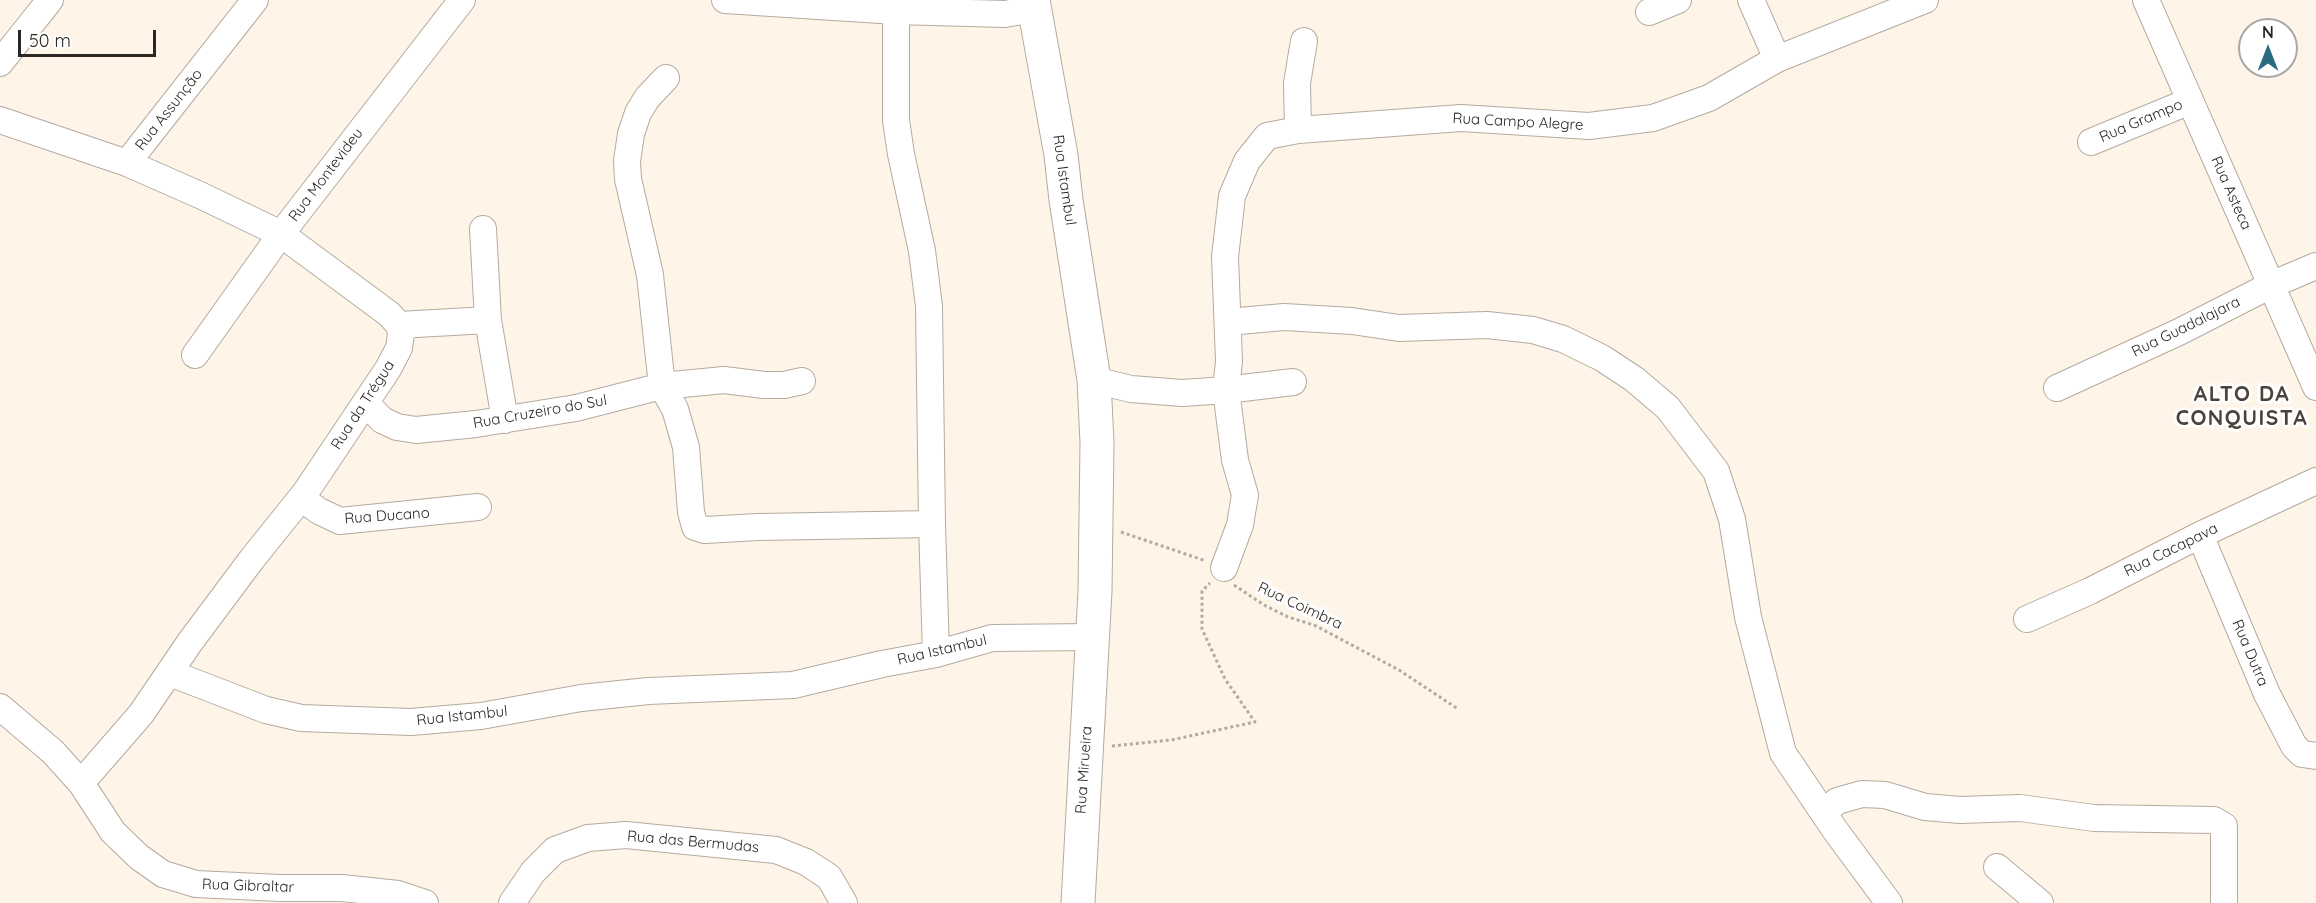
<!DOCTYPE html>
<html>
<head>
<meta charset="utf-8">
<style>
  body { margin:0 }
  #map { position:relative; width:2316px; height:903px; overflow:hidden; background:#fef4e8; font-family:Quicksand,sans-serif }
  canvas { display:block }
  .north { position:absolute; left:2238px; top:18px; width:60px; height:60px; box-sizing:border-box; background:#fff; border:2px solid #aaa9a7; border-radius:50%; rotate:0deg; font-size:16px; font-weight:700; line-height:24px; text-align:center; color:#2b2823 }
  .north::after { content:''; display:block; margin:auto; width:21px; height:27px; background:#2b6b7f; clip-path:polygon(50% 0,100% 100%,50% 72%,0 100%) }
  .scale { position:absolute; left:18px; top:30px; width:138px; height:27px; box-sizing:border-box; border:3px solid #2b2823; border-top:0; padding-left:8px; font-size:18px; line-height:21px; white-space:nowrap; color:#2b2823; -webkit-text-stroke:4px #fff; paint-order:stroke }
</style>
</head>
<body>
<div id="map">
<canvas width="2316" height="903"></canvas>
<div class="north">N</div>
<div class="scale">50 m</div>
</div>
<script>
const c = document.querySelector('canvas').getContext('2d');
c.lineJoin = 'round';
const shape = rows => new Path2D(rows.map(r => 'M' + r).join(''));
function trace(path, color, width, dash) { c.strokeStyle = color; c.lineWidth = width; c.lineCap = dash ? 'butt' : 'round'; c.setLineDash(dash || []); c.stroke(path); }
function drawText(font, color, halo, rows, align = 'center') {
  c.font = font + ' Quicksand,sans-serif'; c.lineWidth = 6; c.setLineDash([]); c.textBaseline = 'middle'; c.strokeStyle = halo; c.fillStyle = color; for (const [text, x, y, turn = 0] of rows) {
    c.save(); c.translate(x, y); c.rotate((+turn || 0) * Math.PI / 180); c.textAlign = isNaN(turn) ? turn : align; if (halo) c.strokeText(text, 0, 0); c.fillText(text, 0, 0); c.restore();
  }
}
const minor = shape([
  [725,0,896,11,1005,14,1034,9],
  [1751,0,1777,59],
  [2146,0,2316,387],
  [896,11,896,120,901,154,922,251,929,306,932,524,936,654],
  [1649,12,1678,0],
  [0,63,50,0],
  [666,78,647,98,638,113,631,134,627,161,628,179,650,275,662,386,724,380,764,385,784,385,802,381],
  [0,120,127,163,202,196,281,234,389,314,399,325,401,334,399,348,388,369,305,493,252,559,190,642,141,714,81,783],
  [1298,130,1297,83,1304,41],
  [2091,142,2190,101],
  [127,163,255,0],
  [483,229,488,320,505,420],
  [1228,322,1284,317,1352,321,1399,328,1487,325,1533,330,1563,339,1602,358,1634,379,1668,408,1716,471,1732,519,1748,617,1783,753,1835,830,1889,903],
  [399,325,488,320],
  [195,355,281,234,462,0],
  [1094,380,1131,389,1182,393,1226,390,1293,382],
  [2057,388,2179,332,2271,285,2316,266],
  [366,403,382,420,397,427,416,430,476,424,576,408,662,386,675,409,686,447,691,512,695,527,705,530,758,527,932,524],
  [301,498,319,511,340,521,478,507],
  [2200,535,2267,694,2294,746,2302,754,2316,756],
  [1224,568,1240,525,1245,495,1235,460,1226,390,1229,361,1225,257,1232,196,1247,161,1267,136,1298,130,1461,118,1589,126,1653,118,1709,98,1777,59,1925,0],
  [2027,619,2090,591,2200,535,2316,481],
  [170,673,266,710,301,718,411,722,481,716,581,698,648,691,793,685,882,664,936,654,992,638,1093,637],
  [0,707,53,752,81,783,113,832,139,857,163,874,196,884,280,888,342,888,398,894,425,903],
  [1824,813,1837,801,1862,794,1885,795,1925,807,1960,810,2020,808,2094,818,2214,820,2224,826,2224,903],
  [1997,867,2040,903],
  [512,903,533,872,555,850,588,838,626,835,776,850,806,862,829,877,844,903]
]);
const major = shape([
  [1033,0,1061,155,1066,200,1094,380,1097,443,1095,591,1078,903]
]);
trace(minor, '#b4aa9f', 28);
trace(major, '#b4aa9f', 35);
trace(shape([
  [1121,532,1206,561],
  [1234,585,1264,605,1288,617,1314,625,1399,670,1458,709],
  [1112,746,1171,740,1255,722,1225,679,1202,629,1202,591,1210,583]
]), '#b2aba1', 3, [3, 3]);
trace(minor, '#fff', 26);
trace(major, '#fff', 33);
drawText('15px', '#2b2823', '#fff', [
  ["Rua Assunção",169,110,-52],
  ["Rua Grampo",2141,121,-23],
  ["Rua Campo Alegre",1518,122,3],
  ["Rua Montevideu",326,175,-53],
  ["Rua Istambul",1064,180,82],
  ["Rua Asteca",2231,193,66],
  ["Rua Guadalajara",2186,327,-26],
  ["Rua da Trégua",363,405,-57],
  ["Rua Cruzeiro do Sul",540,412,-10],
  ["Rua Ducano",387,516,-4],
  ["Rua Cacapava",2171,550,-26],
  ["Rua Coimbra",1300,606,25],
  ["Rua Istambul",942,650,-13],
  ["Rua Dutra",2250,653,67],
  ["Rua Istambul",462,716,-6],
  ["Rua Mirueira",1084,770,-86],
  ["Rua das Bermudas",693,842,5],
  ["Rua Gibraltar",248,886,2]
]);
c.letterSpacing = '1.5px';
drawText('bold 21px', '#4b4339', '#fff', [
  ["ALTO DA",2242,395],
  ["CONQUISTA",2242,419]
]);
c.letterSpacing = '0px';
</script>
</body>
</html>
